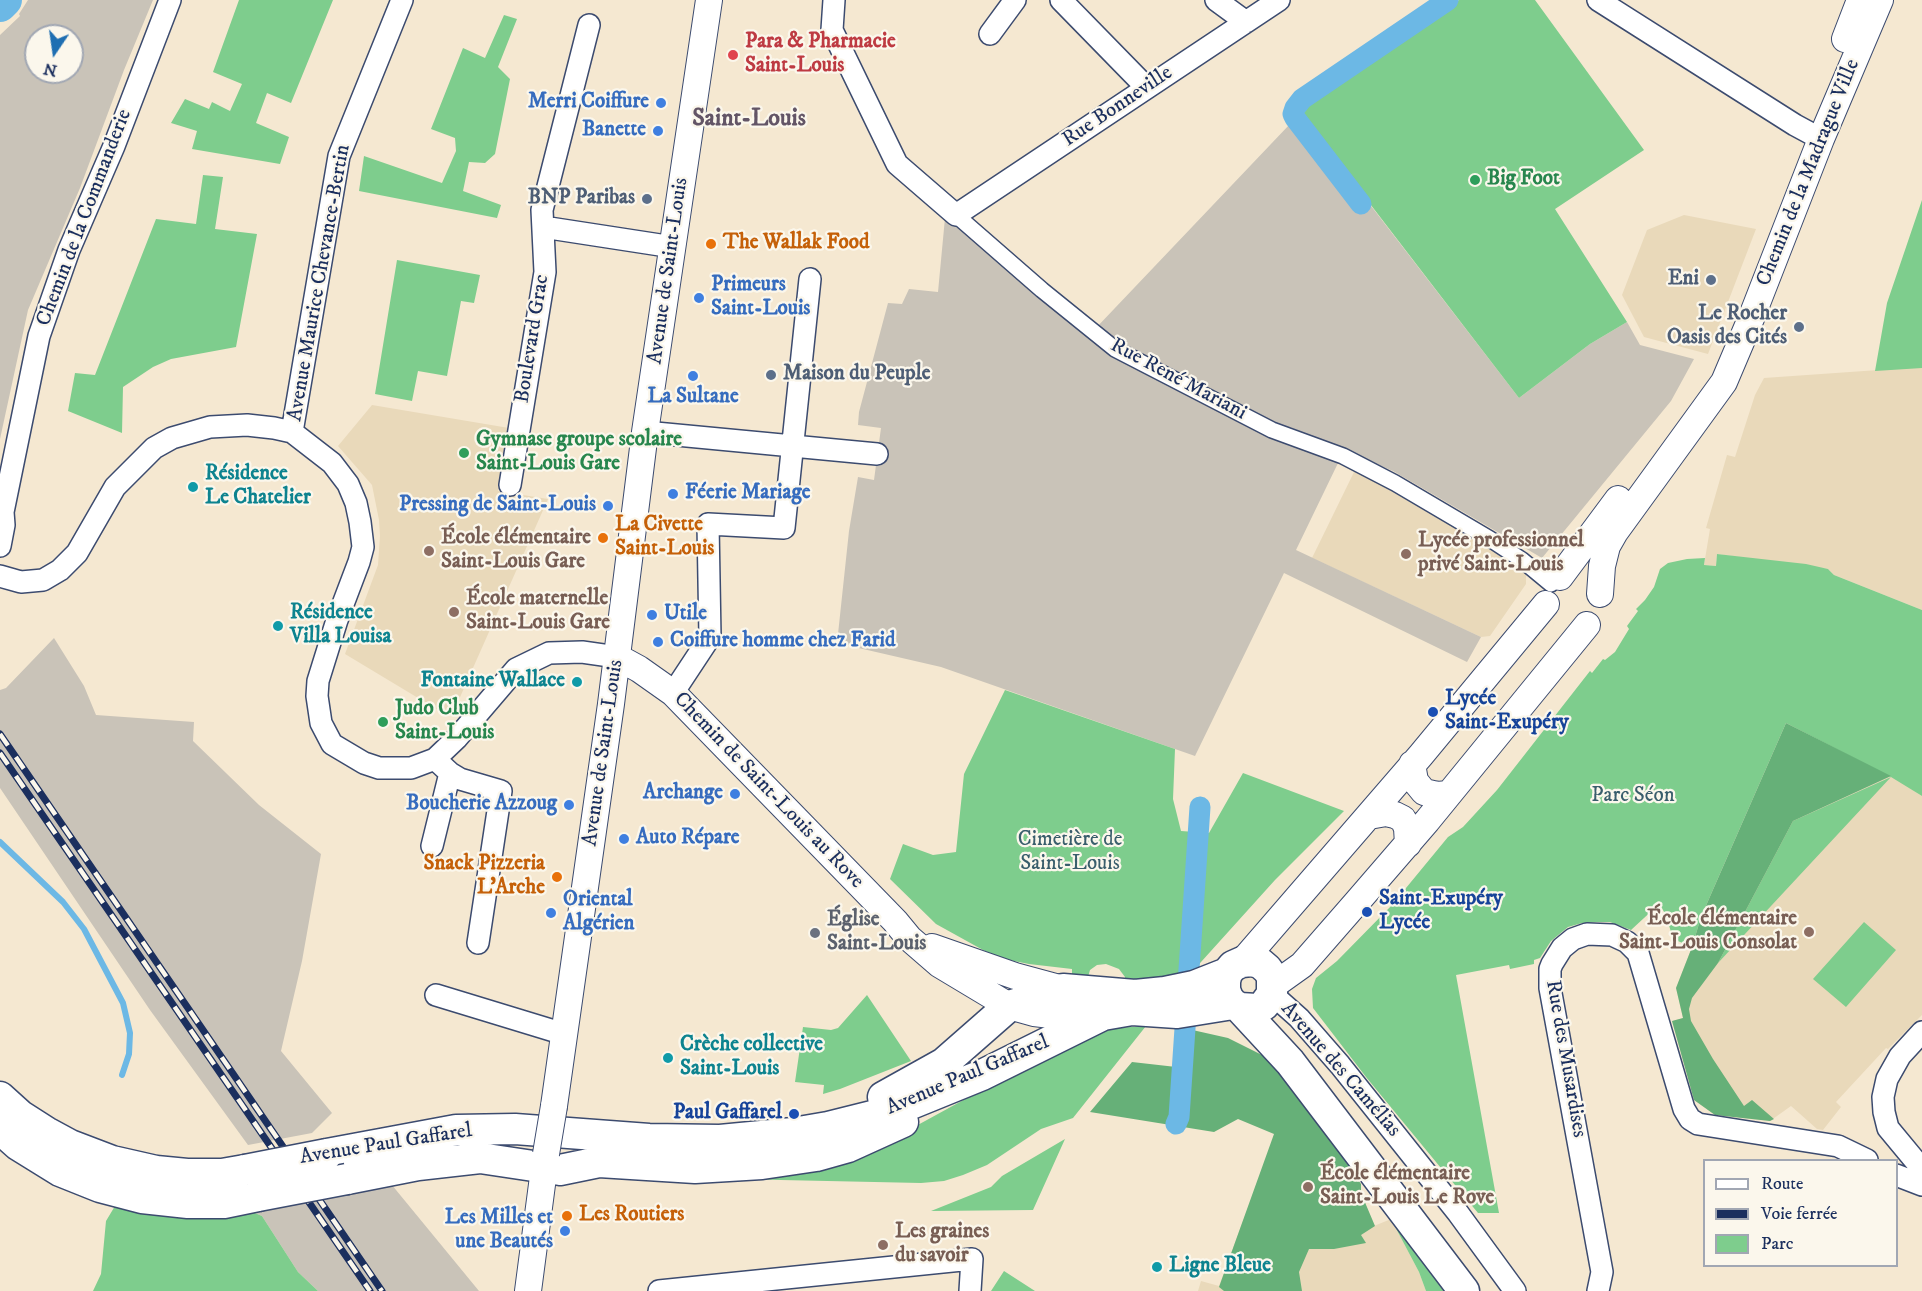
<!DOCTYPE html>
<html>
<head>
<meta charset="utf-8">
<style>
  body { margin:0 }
  #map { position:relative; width:1922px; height:1291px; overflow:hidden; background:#f5e8d1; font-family:"IM FELL DW Pica",serif }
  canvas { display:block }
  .legend { position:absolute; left:1703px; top:1159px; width:195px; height:108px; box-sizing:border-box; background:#fbf7ec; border:2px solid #a1a7b3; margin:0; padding:8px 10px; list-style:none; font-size:18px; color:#1b2f5e }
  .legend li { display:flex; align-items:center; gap:12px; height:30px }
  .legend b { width:30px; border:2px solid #a1a7b3 }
  .north { position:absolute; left:24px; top:24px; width:60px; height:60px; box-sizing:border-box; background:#fbf7ec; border:2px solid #a1a7b3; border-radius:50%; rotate:193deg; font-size:16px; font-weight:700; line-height:24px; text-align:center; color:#1b2f5e }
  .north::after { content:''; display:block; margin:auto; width:21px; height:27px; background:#1f6fb2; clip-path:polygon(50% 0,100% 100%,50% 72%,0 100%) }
</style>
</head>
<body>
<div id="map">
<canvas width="1922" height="1291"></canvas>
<ul class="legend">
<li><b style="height:8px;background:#fff"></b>Route</li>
<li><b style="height:8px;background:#1b2f5e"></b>Voie ferrée</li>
<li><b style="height:16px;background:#7ecd8d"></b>Parc</li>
</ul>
<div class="north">N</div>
</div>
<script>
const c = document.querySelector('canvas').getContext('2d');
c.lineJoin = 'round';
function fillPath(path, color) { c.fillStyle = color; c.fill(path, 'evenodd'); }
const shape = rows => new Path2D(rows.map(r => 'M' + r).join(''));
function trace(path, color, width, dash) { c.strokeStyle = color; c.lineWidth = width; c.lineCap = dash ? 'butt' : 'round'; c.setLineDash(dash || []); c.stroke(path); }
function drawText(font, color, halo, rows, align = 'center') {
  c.font = font + ' "IM FELL DW Pica",serif'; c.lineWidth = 4.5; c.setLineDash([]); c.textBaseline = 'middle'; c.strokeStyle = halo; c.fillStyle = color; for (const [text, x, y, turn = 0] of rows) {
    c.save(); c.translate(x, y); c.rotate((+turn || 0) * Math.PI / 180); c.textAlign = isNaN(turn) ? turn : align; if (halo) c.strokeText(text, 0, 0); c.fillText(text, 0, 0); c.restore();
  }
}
fillPath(shape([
  [1684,215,1756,229,1708,354,1644,337,1622,295,1647,230],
  [1907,368,1922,368,1922,610,1834,575,1828,569,1717,554,1716,566,1704,565,1710,529,1706,528,1727,455,1735,457,1755,395,1764,378],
  [372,405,509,428,498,491,548,499,457,704,448,716,345,654,378,565,380,536,379,520,372,485,338,446],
  [1355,470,1513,562,1526,574,1526,584,1490,636,1481,637,1312,558],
  [1844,752,1898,780,1922,796,1922,1015,1888,1049,1886,1048,1836,1102,1841,1107,1823,1130,1817,1129,1791,1106,1770,1121,1715,1115,1694,1100,1672,1021,1683,1018,1676,988,1692,947,1701,917],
  [1293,1086,1361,1184,1361,1193,1374,1226,1391,1219,1419,1272,1426,1291,1198,1291,1201,1281,1219,1286]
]), '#e9d9ba');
fillPath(shape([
  [28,0,153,0,124,70,80,188,28,310,0,439,0,35,20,16,19,14],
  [36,36,72,36,72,72,36,72],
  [1301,115,1519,398,1590,344,1627,322,1640,345,1694,359,1671,401,1542,558,1393,471,1290,427,1287,433,1283,431,1095,329,1290,124],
  [948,214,1109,350,1241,423,1339,461,1296,550,1481,637,1467,662,1284,573,1195,756,941,667,850,646,845,642,842,634,838,634,849,531,858,477,874,480,881,428,858,425,859,412,888,303,902,304,909,289,938,292,945,218],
  [54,638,84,686,96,715,194,722,193,741,259,805,321,854,302,961,281,1051,332,1113,312,1133,248,1145,150,1010,0,788,0,690,6,688],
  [387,1179,479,1291,318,1291,298,1272,262,1216,243,1208]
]), '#c9c3b8');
fillPath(shape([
  [239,0,333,0,291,103,267,93,256,123,289,137,280,164,192,149,197,131,171,123,185,99,209,109,212,102,230,111,242,84,213,72],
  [1459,0,1535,0,1644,150,1555,209,1627,322,1590,344,1519,398,1298,110,1369,57],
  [504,15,517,19,498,67,510,79,495,154,485,163,469,162,463,191,501,205,497,218,359,191,364,156,442,183,456,151,455,138,431,129,463,48,485,58],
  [203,175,223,177,215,229,257,234,236,347,171,359,153,367,123,387,122,433,68,411,75,373,95,375,156,219,196,224],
  [1922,200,1922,368,1875,371,1887,303],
  [397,260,480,275,474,303,461,301,447,376,418,371,412,401,375,394],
  [1717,554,1806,564,1828,569,1834,575,1922,610,1922,796,1891,777,1718,963,1793,821,1891,777,1786,723,1701,917,1692,947,1673,939,1666,915,1661,907,1657,906,1631,930,1610,922,1597,922,1582,923,1568,927,1551,941,1540,958,1534,960,1534,964,1510,969,1509,965,1456,975,1499,1213,1478,1213,1366,1077,1313,1008,1312,989,1316,978,1337,961,1392,905,1448,837,1463,827,1497,790,1590,671,1592,673,1603,659,1605,660,1615,652,1629,629,1627,626,1638,611,1636,609,1645,600,1654,587,1660,569,1668,563,1687,559,1705,558,1704,565,1716,566],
  [1005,690,1175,749,1173,799,1181,831,1209,833,1243,773,1344,811,1275,880,1192,972,1182,980,1125,982,1125,977,1119,969,1106,964,1097,965,1090,970,1088,977,1072,975,1072,969,1029,964,1004,959,983,950,936,924,890,879,903,844,933,855,956,852,964,774],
  [1864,922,1896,950,1846,1007,1813,979],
  [867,995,911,1061,840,1089,823,1094,824,1085,795,1082,803,1027,831,1030,838,1028],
  [1146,1026,1073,1118,1041,1129,987,1165,963,1175,944,1181,921,1183,734,1179,872,1150,1022,1068,1099,1032,1116,1028],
  [1065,1139,1033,1210,931,1211,991,1187,1002,1176],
  [118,1201,243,1208,262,1216,298,1272,318,1291,93,1291,101,1274,106,1221],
  [1391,1219,1448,1291,1426,1291,1419,1272],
  [1004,1271,1035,1291,991,1291]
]), '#7ecd8d');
fillPath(shape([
  [1786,723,1891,776,1793,821,1718,963,1692,998,1689,1009,1691,1021,1713,1059,1744,1106,1752,1100,1774,1119,1770,1121,1715,1115,1694,1100,1672,1021,1683,1018,1676,988,1692,947,1701,917],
  [1188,1029,1228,1038,1264,1056,1293,1086,1361,1184,1361,1193,1375,1226,1361,1235,1366,1243,1334,1249,1309,1249,1299,1272,1302,1291,1224,1291,1219,1287,1274,1134,1238,1119,1214,1132,1090,1112,1132,1062,1185,1068]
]), '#66b078');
trace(shape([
  [0,842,63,902,84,929,123,1003,130,1033,129,1054,122,1075]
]), '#6cb8e5', 6);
trace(shape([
  [1361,204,1295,118,1293,114,1295,108,1302,99,1448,0],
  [1176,1124,1179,1117,1200,807]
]), '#6cb8e5', 21);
trace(shape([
  [0,5,5,0]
]), '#6cb8e5', 34);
const pedestrian = shape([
  [956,215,1042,290,1115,349,1272,430,1343,456,1395,483,1490,539,1522,560,1551,584]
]);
const minor = shape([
  [834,0,832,30,897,164,956,215,1279,0],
  [1061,0,1147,88],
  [1216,0,1246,22],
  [1598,0,1795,125,1821,139],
  [990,34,1015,0],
  [543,227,673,247],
  [292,432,339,156,402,0],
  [645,432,877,454],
  [510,485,545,272,542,210,589,25],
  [0,516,3,512,39,336,69,250,114,146,170,0],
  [0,546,4,525,3,512],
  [0,576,21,582,43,580,60,570,77,553,115,487,154,448,172,438,210,427,247,425,274,428,292,432,332,463,348,484,356,503,360,522,363,547,359,562,337,620,318,681,317,696,321,723,332,744,364,763,379,768,411,768,435,759,457,738,516,669,549,653,582,652,617,657],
  [673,693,710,637,708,524,784,528,810,279],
  [435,759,450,773,460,779,501,791,478,943],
  [432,846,450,773],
  [1272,994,1299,1018,1340,1065,1458,1213,1515,1291],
  [436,995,564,1034],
  [1922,1032,1900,1056,1887,1079,1883,1097,1884,1112,1888,1128,1922,1169],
  [1896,1175,1922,1185],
  [659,1291,972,1259,970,1291],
  [1598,1291,1602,1272,1550,988,1550,969,1552,964,1562,948,1573,939,1587,934,1612,935,1627,942,1638,953,1684,1109,1690,1119,1698,1124,1838,1146,1867,1160]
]);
const tertiary = shape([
  [1845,39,1860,0],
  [1560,577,1618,499],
  [1600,594,1602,566,1607,546,1615,532,1724,382,1752,316,1821,139,1880,0],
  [617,657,639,669,673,693,895,921,909,938,939,964,1009,1006,1034,1013,1068,1017,1100,1015],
  [1412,764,1415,781,1424,792,1437,795,1449,794],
  [1369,816,1386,813,1395,815,1403,819,1407,828,1408,844],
  [932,947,1015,976,1063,989],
  [1242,962,1421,755,1546,604],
  [1274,985,1302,965,1357,902,1427,821,1587,625],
  [554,1106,611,704,645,432,709,0],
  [528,1291,546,1154]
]);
const secondary = shape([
  [1240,1008,1257,1009,1264,1005,1272,994,1272,976,1267,969,1260,963,1251,961,1242,962,1233,966,1227,973,1225,981,1225,990,1228,998,1233,1004,1240,1008,1290,1062,1464,1291],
  [0,1097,21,1116,46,1132,70,1145,112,1161,156,1171,187,1174,222,1174,245,1170],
  [883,1097,944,1063,1009,1006,1063,989,1135,995,1165,992,1194,986,1227,973],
  [0,1129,18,1145,60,1171,100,1187,142,1198,188,1203,224,1203,258,1196],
  [327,1154,456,1130,515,1129,649,1139,720,1140,793,1133,828,1127,896,1110,982,1075,1103,1015,1132,1010,1177,1013,1233,1004],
  [347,1179,418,1165,480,1158,560,1170,599,1162,695,1168,762,1164,816,1156,848,1147,903,1122]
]);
trace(pedestrian, '#3c4b6f', 18);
trace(minor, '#3c4b6f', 24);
trace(tertiary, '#3c4b6f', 28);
trace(secondary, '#3c4b6f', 33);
trace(pedestrian, '#fff', 15);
trace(minor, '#fff', 21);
trace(tertiary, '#fff', 26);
trace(secondary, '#fff', 30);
const rail = shape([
  [0,734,382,1291],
  [0,753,370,1291]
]);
trace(rail, '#1b2f5e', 7);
trace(rail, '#fbf7ec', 4.5, [14]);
const tertiaryBridge = shape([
  [546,1154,554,1106]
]);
const secondaryBridge = shape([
  [245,1170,327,1154],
  [258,1196,347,1179]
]);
trace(tertiaryBridge, '#3c4b6f', 28, []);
trace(secondaryBridge, '#3c4b6f', 33, []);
trace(tertiaryBridge, '#fff', 26);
trace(secondaryBridge, '#fff', 30);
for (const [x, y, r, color] of [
  [733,55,6,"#e0444e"],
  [661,103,6,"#3f7fe0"],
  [658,131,6,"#3f7fe0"],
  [1475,180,6,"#2e9e5b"],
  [647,199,6,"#5c6f8a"],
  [711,244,6,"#e8710a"],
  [1711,280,6,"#5c6f8a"],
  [699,298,6,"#3f7fe0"],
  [1799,327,6,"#5c6f8a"],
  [771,375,6,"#5c6f8a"],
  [693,376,6,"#3f7fe0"],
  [464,453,6,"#2e9e5b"],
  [193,487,6,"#0f9aa8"],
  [673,494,6,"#3f7fe0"],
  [608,506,6,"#3f7fe0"],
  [603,538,6,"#e8710a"],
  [429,551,6,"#8d6e63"],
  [1406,554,6,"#8d6e63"],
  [454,612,6,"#8d6e63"],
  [652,615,6,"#3f7fe0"],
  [278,626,6,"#0f9aa8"],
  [658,642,6,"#3f7fe0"],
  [577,682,6,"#0f9aa8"],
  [1433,712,6,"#1a4fb4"],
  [383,722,6,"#2e9e5b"],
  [735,794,6,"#3f7fe0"],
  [569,805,6,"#3f7fe0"],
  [624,839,6,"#3f7fe0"],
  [557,877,6,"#e8710a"],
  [1367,912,6,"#1a4fb4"],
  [551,913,6,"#3f7fe0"],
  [1809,932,6,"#8d6e63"],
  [815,933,6,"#6b7280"],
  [668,1058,6,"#0f9aa8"],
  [794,1114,6,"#1a4fb4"],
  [1308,1187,6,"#8d6e63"],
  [567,1216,6,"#e8710a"],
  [565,1231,6,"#3f7fe0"],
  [883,1245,6,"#8d6e63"],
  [1157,1267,6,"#0f9aa8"]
]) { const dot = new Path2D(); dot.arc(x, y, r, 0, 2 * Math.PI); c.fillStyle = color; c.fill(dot); trace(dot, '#fbf7ec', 2); }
drawText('bold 21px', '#be3a42', '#fbf7ec', [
  ["Para & Pharmacie",745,43],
  ["Saint-Louis",745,67]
], 'left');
drawText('bold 21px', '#366cbe', '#fbf7ec', [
  ["Merri Coiffure",649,103],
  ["Banette",646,131],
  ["Primeurs",711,286,"left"],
  ["Saint-Louis",711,310,"left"],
  ["La Sultane",693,398,"center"],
  ["Féerie Mariage",685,494,"left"],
  ["Pressing de Saint-Louis",596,506],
  ["Utile",664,615,"left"],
  ["Coiffure homme chez Farid",670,642,"left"],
  ["Archange",723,794],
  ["Boucherie Azzoug",557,805],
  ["Auto Répare",636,839,"left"],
  ["Oriental",563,901,"left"],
  ["Algérien",563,925,"left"],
  ["Les Milles et",553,1219],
  ["une Beautés",553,1243]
], 'right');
drawText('21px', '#1b2f5e', '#fbf7ec', [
  ["Rue Bonneville",1118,107,-34],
  ["Chemin de la Madrague Ville",1809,173,-68],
  ["Chemin de la Commanderie",85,218,-69],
  ["Avenue de Saint-Louis",669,271,-82],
  ["Avenue Maurice Chevance-Bertin",320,283,-80],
  ["Boulevard Grac",533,339,-81],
  ["Rue René Mariani",1178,380,28],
  ["Avenue de Saint-Louis",604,753,-82],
  ["Chemin de Saint-Louis au Rove",768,791,46],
  ["Rue des Musardises",1565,1059,80],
  ["Avenue des Camélias",1340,1070,49],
  ["Avenue Paul Gaffarel",968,1076,-23],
  ["Avenue Paul Gaffarel",386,1145,-9]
]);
drawText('bold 21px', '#27864d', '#fbf7ec', [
  ["Big Foot",1487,180],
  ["Gymnase groupe scolaire",476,441],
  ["Saint-Louis Gare",476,465],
  ["Judo Club",395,710],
  ["Saint-Louis",395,734]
], 'left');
drawText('bold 21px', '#4e5e75', '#fbf7ec', [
  ["BNP Paribas",635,199],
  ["Eni",1699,280],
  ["Le Rocher",1787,315],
  ["Oasis des Cités",1787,339],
  ["Maison du Peuple",783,375,"left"]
], 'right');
drawText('bold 21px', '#c56008', '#fbf7ec', [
  ["The Wallak Food",723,244],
  ["La Civette",615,526],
  ["Saint-Louis",615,550],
  ["Snack Pizzeria",545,865,"right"],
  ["L'Arche",545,889,"right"],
  ["Les Routiers",579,1216]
], 'left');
drawText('bold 21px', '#0d838f', '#fbf7ec', [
  ["Résidence",205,475],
  ["Le Chatelier",205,499],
  ["Résidence",290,614],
  ["Villa Louisa",290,638],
  ["Fontaine Wallace",565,682,"right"],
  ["Crèche collective",680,1046],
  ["Saint-Louis",680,1070],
  ["Ligne Bleue",1169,1267]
], 'left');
drawText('bold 21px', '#785e54', '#fbf7ec', [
  ["École élémentaire",441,539],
  ["Saint-Louis Gare",441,563],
  ["Lycée professionnel",1418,542],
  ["privé Saint-Louis",1418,566],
  ["École maternelle",466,600],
  ["Saint-Louis Gare",466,624],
  ["École élémentaire",1797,920,"right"],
  ["Saint-Louis Consolat",1797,944,"right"],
  ["École élémentaire",1320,1175],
  ["Saint-Louis Le Rove",1320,1199],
  ["Les graines",895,1233],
  ["du savoir",895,1257]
], 'left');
drawText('bold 21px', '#164399', '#fbf7ec', [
  ["Lycée",1445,700],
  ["Saint-Exupéry",1445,724],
  ["Saint-Exupéry",1379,900],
  ["Lycée",1379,924],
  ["Paul Gaffarel",782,1114,"right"]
], 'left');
drawText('21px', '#395e6c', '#fbf7ec', [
  ["Parc Séon",1633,797],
  ["Cimetière de",1070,841],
  ["Saint-Louis",1070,865]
]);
drawText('bold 21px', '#5b616d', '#fbf7ec', [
  ["Église",827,921],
  ["Saint-Louis",827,945]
], 'left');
drawText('bold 24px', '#635566', '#fbf7ec', [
  ["Saint-Louis",749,120]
]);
</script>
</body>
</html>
